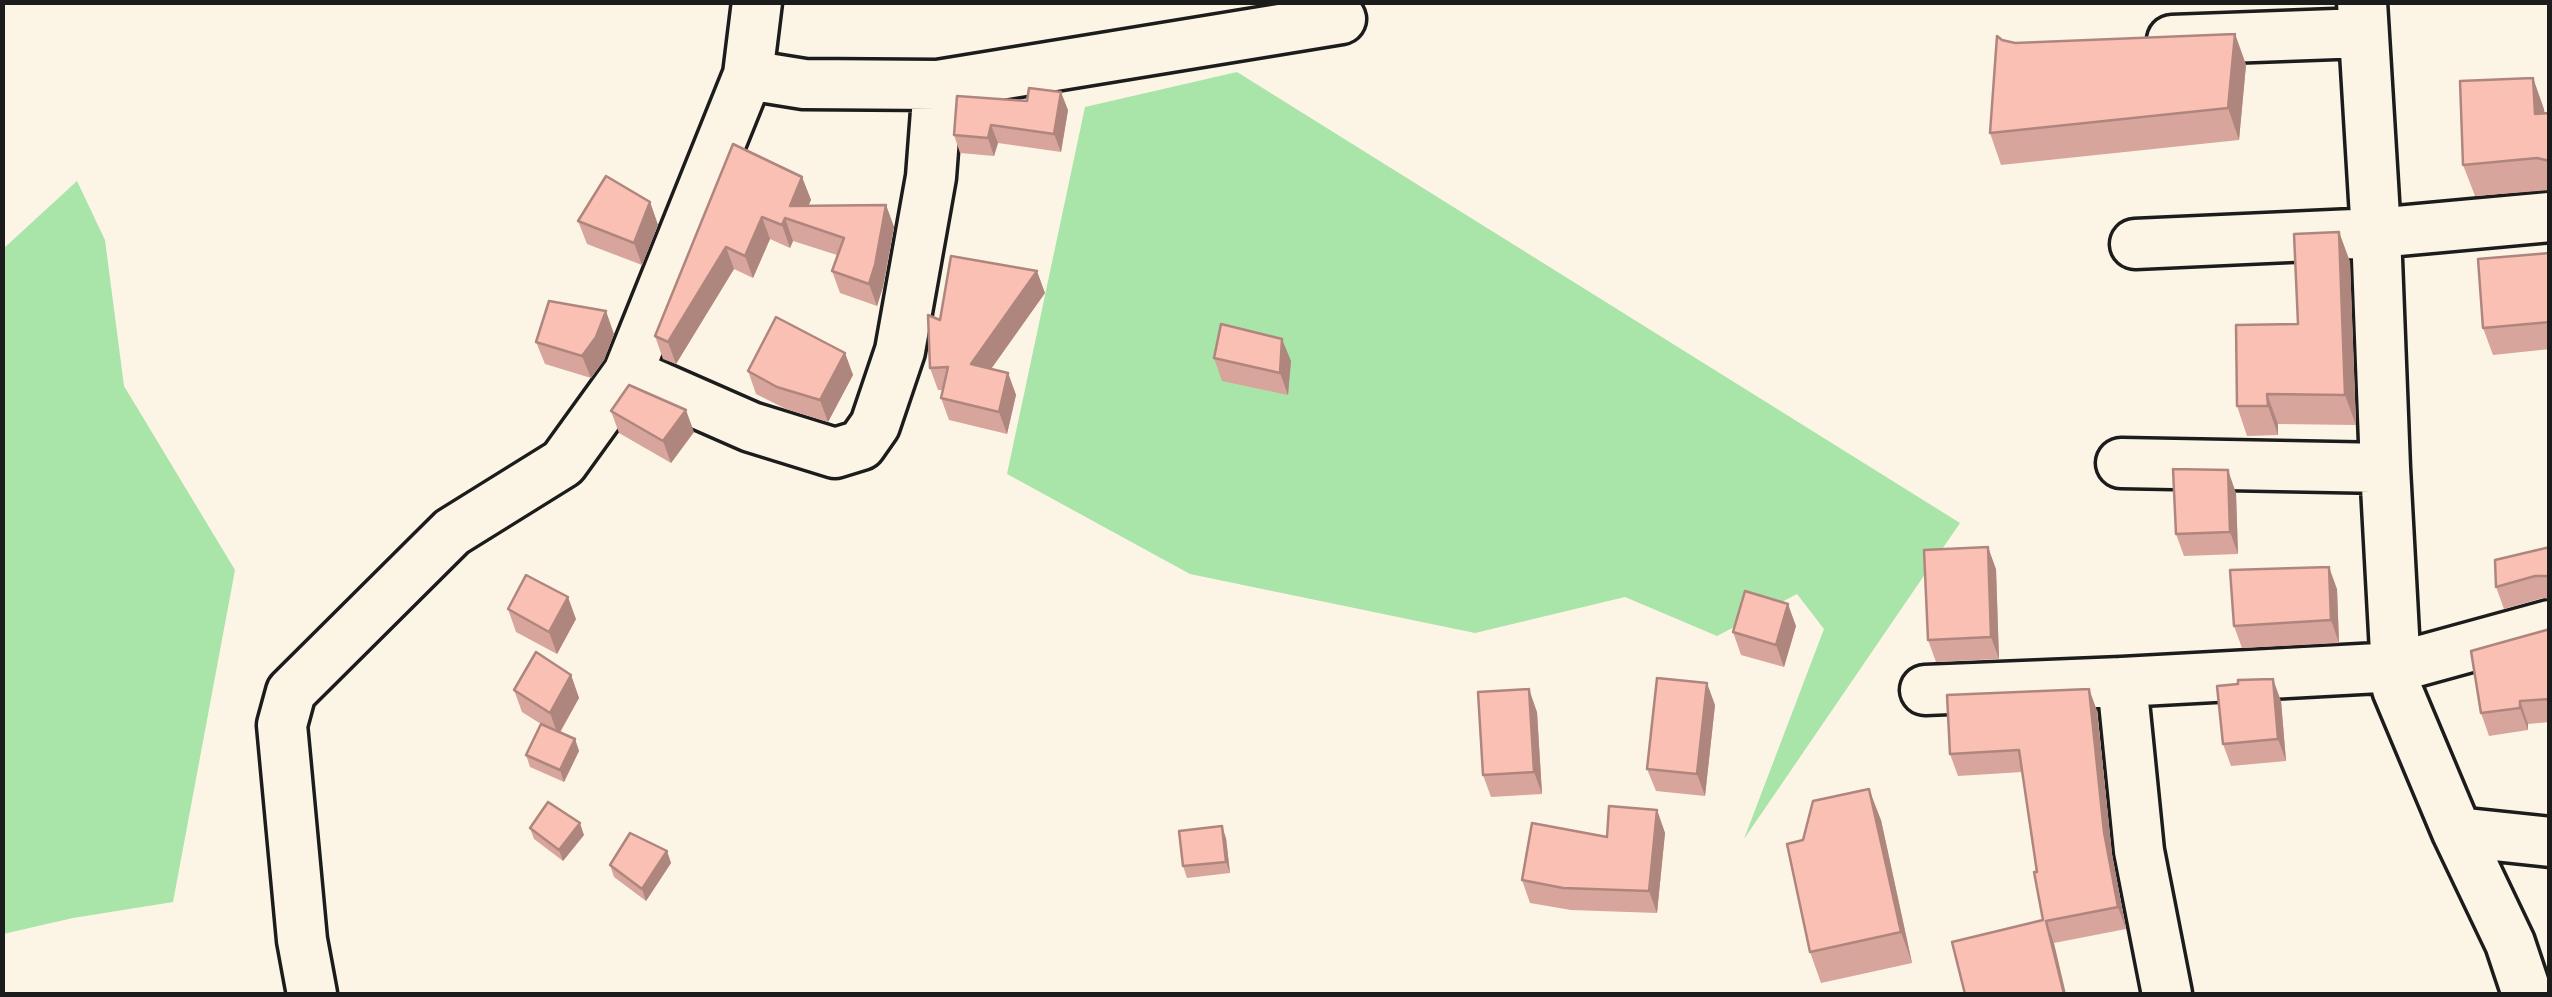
<!DOCTYPE html>
<html>
<head>
<meta charset="utf-8">
<style>
  body { margin:0 }
  #map { position:relative; width:2552px; height:997px; overflow:hidden; background:#fcf5e5; font-family:Kalam,sans-serif }
  canvas { display:block }
  .frame { position:absolute; inset:0; border:5px solid #1c1c1c; pointer-events:none }
</style>
</head>
<body>
<div id="map">
<canvas width="2552" height="997"></canvas>
<div class="frame"></div>
</div>
<script>
const c = document.querySelector('canvas').getContext('2d');
c.lineJoin = 'round';
function fillPath(path, color) { c.fillStyle = color; c.fill(path, 'evenodd'); }
const shape = rows => new Path2D(rows.map(r => 'M' + r).join(''));
function trace(path, color, width, dash) { c.strokeStyle = color; c.lineWidth = width; c.lineCap = dash ? 'butt' : 'round'; c.setLineDash(dash || []); c.stroke(path); }
fillPath(shape([
  [1237,72,1960,523,1744,839,1824,629,1797,594,1717,636,1625,597,1475,633,1190,574,1007,474,1085,107],
  [77,181,105,240,124,386,235,570,173,902,73,918,3,934,3,249]
]), '#a9e4a9');
const minor = shape([
  [2362,2,2376,233,2385,468,2397,689,2457,832,2510,943,2527,994],
  [2172,40,2363,33],
  [748,75,804,84,938,85,1341,19],
  [2135,244,2376,233,2550,217],
  [628,373,751,427,835,453,861,445,875,425,900,351,931,177,938,85],
  [2121,463,2385,468],
  [2122,682,2139,851,2167,994],
  [1925,690,2122,682,2397,667,2550,625],
  [2457,832,2550,842],
  [312,994,302,940,282,725,291,692,452,532,563,463,628,373,748,75,757,2]
]);
trace(minor, '#1c1c1c', 55);
trace(minor, '#fcf5e5', 48);
fillPath(shape([
  [2235,34,2246,65,2239,140,2001,165,1990,133,2002,40,2015,43],
  [2533,78,2545,113,2550,113,2550,190,2475,196,2463,165],
  [957,96,1068,110,1061,152,998,143,994,156,960,153,954,135],
  [733,144,802,177,811,200,808,206,886,205,894,227,883,287,877,306,840,293,832,271,837,255,793,241,790,248,770,239,753,278,734,269,676,364,663,359,655,336],
  [650,202,658,225,642,265,587,244,578,221],
  [2339,232,2350,262,2356,425,2278,424,2278,435,2247,436,2237,406,2298,324],
  [2550,253,2550,349,2493,355,2483,328],
  [1045,293,991,369,1008,373,1016,395,1007,434,949,420,941,398,943,390,938,390,930,368,940,320],
  [614,334,604,360,591,378,545,364,536,342],
  [845,353,853,375,828,422,786,409,756,394,748,371],
  [1214,358,1291,361,1288,395,1222,381],
  [611,411,694,432,671,463,619,433],
  [2236,493,2238,554,2184,556,2176,534],
  [2550,547,2550,599,2543,598,2504,609,2496,587],
  [1996,569,1999,659,1936,662,1928,640],
  [2337,589,2339,643,2242,648,2234,626],
  [508,609,576,619,557,654,516,632],
  [1796,626,1784,667,1741,655,1733,632],
  [2550,629,2550,722,2528,724,2528,730,2489,736,2481,713],
  [571,675,579,698,560,733,575,739,579,751,564,782,530,767,526,755,541,724,522,712,514,690],
  [2238,684,2281,701,2286,761,2231,766,2223,744],
  [2089,689,2097,711,2112,854,2126,929,2054,943,2043,920,2022,772,1958,776,1950,754],
  [1715,705,1705,796,1656,791,1647,769],
  [1537,712,1542,794,1491,797,1483,775],
  [1657,810,1665,833,1657,913,1571,910,1530,903,1522,880],
  [1881,820,1912,963,1821,983,1810,952],
  [530,828,584,835,563,861,534,839],
  [1226,838,1230,873,1187,878,1183,866],
  [667,851,671,863,646,901,614,877,610,865]
]), '#d7a59b');
fillPath(shape([
  [2235,34,2246,65,2239,140,2228,108],
  [2533,78,2544,109,2546,146,2535,114],
  [1061,92,1068,110,1061,152,1054,134],
  [991,125,998,143,994,156,988,138],
  [802,177,811,200,800,224,790,206],
  [650,202,658,225,642,265,634,243],
  [886,205,894,227,883,287,877,306,869,284],
  [762,217,770,239,753,278,745,256],
  [785,218,793,241,790,248,782,225],
  [2339,232,2350,262,2356,425,2345,395],
  [726,247,734,269,676,364,668,342],
  [1037,271,1045,293,979,386,971,364],
  [606,311,614,334,604,360,591,378,582,356],
  [1282,339,1291,361,1288,395,1280,373],
  [845,353,853,375,828,422,820,400],
  [1008,373,1016,395,1007,434,999,412],
  [2267,394,2278,424,2278,435,2268,406],
  [686,410,694,432,671,463,663,441],
  [2228,470,2236,493,2238,554,2230,532],
  [1988,547,1996,569,1999,659,1991,637],
  [2329,567,2337,589,2339,643,2331,620],
  [568,597,576,619,557,654,549,632],
  [1788,604,1796,626,1784,667,1776,645],
  [571,675,579,698,558,735,550,713],
  [2273,679,2281,701,2286,761,2278,739],
  [1707,683,1715,705,1705,796,1697,774],
  [1529,689,1537,712,1542,794,1534,772],
  [2089,689,2097,711,2112,854,2126,929,2118,907,2104,832],
  [2520,701,2528,724,2528,730,2520,708],
  [575,739,579,751,564,782,560,770],
  [1869,789,1881,820,1912,963,1901,932],
  [1657,810,1665,833,1657,913,1649,891],
  [580,823,584,835,563,861,559,850],
  [1222,826,1226,838,1230,873,1226,862],
  [667,851,671,863,646,901,642,889],
  [2046,921,2054,943,2066,994,2064,994]
]), '#af867e');
const building = shape([
  [2235,34,2228,108,1990,133,1997,36,2002,40,2015,43,2235,34],
  [2533,78,2535,114,2550,113,2550,161,2537,158,2463,165,2460,81,2533,78],
  [1029,88,1061,92,1054,134,991,125,988,138,954,135,957,96,1027,101,1029,88],
  [733,144,802,177,790,206,886,205,875,265,869,284,832,271,844,238,785,218,782,225,762,217,745,256,726,247,668,342,655,336,733,144],
  [606,176,650,202,634,243,578,221,606,176],
  [2339,232,2345,395,2267,394,2268,406,2237,406,2236,325,2298,324,2294,234,2339,232],
  [2550,253,2550,322,2483,328,2478,259,2550,253],
  [951,256,1037,271,971,364,1008,373,999,412,941,398,948,367,930,368,928,315,940,320,951,256],
  [549,301,606,311,596,337,582,356,536,342,549,301],
  [776,317,845,353,820,400,777,387,748,371,776,317],
  [1221,324,1282,339,1280,373,1214,358,1221,324],
  [629,385,686,410,663,441,611,411,629,385],
  [2173,469,2228,470,2230,532,2176,534,2173,469],
  [1988,547,1991,637,1928,640,1924,550,1988,547],
  [2550,547,2550,576,2535,576,2496,587,2495,560,2550,547],
  [2329,567,2331,620,2234,626,2230,570,2329,567],
  [526,575,568,597,549,632,508,609,526,575],
  [1745,591,1788,604,1776,645,1733,632,1745,591],
  [2550,629,2550,699,2520,701,2520,708,2481,713,2471,651,2550,629],
  [536,652,571,675,550,713,514,690,536,652],
  [1657,678,1707,683,1697,774,1647,769,1657,678],
  [2273,679,2278,739,2223,744,2217,686,2238,684,2238,680,2273,679],
  [1529,689,1534,772,1483,775,1478,692,1529,689],
  [2089,689,2104,832,2118,907,2046,921,2064,994,1965,994,1952,942,2043,920,2034,872,2037,872,2019,750,1950,754,1947,695,2089,689],
  [541,724,575,739,560,770,526,755,541,724],
  [1869,789,1901,932,1810,952,1787,844,1803,840,1813,801,1869,789],
  [548,802,580,823,559,850,530,828,548,802],
  [1609,806,1657,810,1649,891,1563,888,1522,880,1532,823,1607,837,1609,806],
  [1222,826,1226,862,1183,866,1179,831,1222,826],
  [630,833,667,851,642,889,610,865,630,833]
]);
fillPath(building, '#fac0b4');
trace(building, '#af867e', 2.5);
</script>
</body>
</html>
